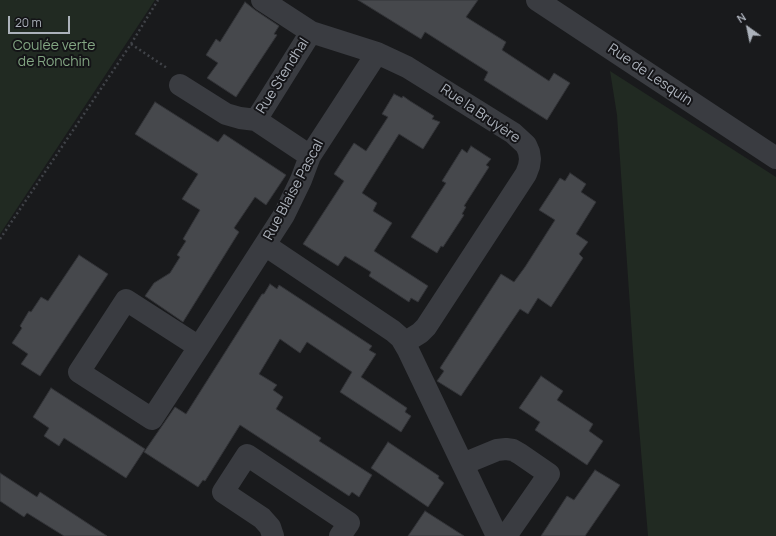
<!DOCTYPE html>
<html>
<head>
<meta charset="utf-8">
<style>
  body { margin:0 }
  #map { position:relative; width:776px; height:536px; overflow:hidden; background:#191a1c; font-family:Manrope,sans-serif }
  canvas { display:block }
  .north { position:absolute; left:728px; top:8px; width:40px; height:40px; -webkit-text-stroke:3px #141417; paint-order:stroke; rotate:327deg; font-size:11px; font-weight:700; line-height:16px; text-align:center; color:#acb2bb }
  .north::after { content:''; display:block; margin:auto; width:14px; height:18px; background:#acb2bb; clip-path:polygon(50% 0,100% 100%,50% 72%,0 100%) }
  .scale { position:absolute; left:8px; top:16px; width:62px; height:18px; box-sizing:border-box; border:2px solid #acb2bb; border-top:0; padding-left:5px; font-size:12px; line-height:14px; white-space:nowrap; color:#acb2bb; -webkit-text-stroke:3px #141417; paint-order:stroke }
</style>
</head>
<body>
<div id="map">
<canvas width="776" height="536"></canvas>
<div class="north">N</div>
<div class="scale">20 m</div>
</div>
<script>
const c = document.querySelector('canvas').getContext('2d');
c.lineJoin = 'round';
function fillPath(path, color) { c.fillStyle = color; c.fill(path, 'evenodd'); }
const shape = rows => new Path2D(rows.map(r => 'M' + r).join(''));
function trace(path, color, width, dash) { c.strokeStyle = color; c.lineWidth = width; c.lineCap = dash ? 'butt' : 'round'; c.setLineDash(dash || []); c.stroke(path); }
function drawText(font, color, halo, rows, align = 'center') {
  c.font = font + ' Manrope,sans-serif'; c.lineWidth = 4; c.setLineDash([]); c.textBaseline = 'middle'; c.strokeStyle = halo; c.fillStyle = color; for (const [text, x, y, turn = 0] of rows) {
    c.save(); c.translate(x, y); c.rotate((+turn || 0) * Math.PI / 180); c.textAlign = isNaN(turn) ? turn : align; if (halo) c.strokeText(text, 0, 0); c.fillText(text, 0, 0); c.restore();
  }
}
fillPath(shape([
  [0,0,155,0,0,234],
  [610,71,776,177,776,536,648,536,634,366,617,115]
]), '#212a22');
const building = shape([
  [358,0,478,0,466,17,506,42,502,50,549,81,554,73,570,83,547,120,484,80,488,72,425,32,421,39,358,0],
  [245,2,255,10,279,26,274,34,277,35,236,97,207,78,218,63,206,55,216,39,220,42,245,2],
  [394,94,402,98,403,96,410,101,434,116,432,119,440,122,423,149,399,134,362,193,377,203,373,211,392,223,374,251,428,286,418,302,411,298,409,302,369,276,371,272,345,256,338,266,303,244,344,181,334,174,354,143,366,151,388,117,382,114,394,94],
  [155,102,218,142,224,134,286,175,266,205,255,197,234,228,239,232,183,322,145,296,154,283,170,273,180,257,177,255,186,241,183,239,200,210,182,199,198,174,135,134,155,102],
  [471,146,491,159,486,165,489,167,464,206,466,207,462,214,464,215,443,247,441,246,437,253,411,237,446,183,442,181,462,149,467,153,471,146],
  [570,173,586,184,581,192,596,202,576,234,588,242,579,254,583,258,551,307,538,298,528,314,520,309,461,396,437,381,444,371,440,368,501,274,514,282,525,267,555,220,539,210,560,178,565,181,570,173],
  [79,255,108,274,40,376,21,364,28,354,12,343,22,328,20,326,29,311,31,312,41,297,48,301,79,255],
  [270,284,277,289,279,285,372,346,369,350,376,354,361,377,407,408,405,412,411,416,401,432,340,392,352,372,307,342,300,353,280,339,259,374,277,385,273,390,283,397,276,409,321,438,319,441,372,475,359,497,352,492,349,496,240,425,205,481,203,480,198,487,144,452,175,407,186,414,262,294,264,294,270,284],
  [541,376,563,391,557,400,593,424,589,431,603,441,587,465,535,430,540,422,519,408,541,376],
  [51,388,145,449,126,478,64,438,59,446,44,436,49,428,33,417,51,388],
  [388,442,439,476,438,478,444,483,428,507,371,468,388,442],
  [595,470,620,485,585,536,541,536,567,496,574,500,595,470],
  [0,473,37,497,40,492,107,536,64,536,27,513,24,517,0,501,0,473],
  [425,511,464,536,408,536,425,511]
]);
fillPath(building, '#46484c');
trace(building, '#333438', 1);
trace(shape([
  [131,44,167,68],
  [0,239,131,44,158,0]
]), '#404348', 2.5, [2, 3]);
trace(shape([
  [262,0,311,32,377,53,407,67,513,133,526,145,529,152,530,159,529,166,526,174,426,327,420,333,404,343],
  [180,85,226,114,240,118,256,120,311,32],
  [256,120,310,156],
  [265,245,393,331,401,338,408,350,497,536],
  [199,347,126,300,79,372,152,419,199,347,284,215,301,180,310,156,377,53],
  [463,464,497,450,506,449,513,450,520,454,549,474,506,536],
  [273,536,270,527,262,518,223,492,247,455,349,523,340,536]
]), '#3a3c41', 22);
trace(shape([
  [537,0,776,158]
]), '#3a3c41', 22);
drawText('14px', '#83a683', '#141417', [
  ["Coulée verte",54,46],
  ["de Ronchin",54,62]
]);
drawText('14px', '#acb2bb', '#141417', [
  ["Rue de Lesquin",650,75,34],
  ["Rue Stendhal",283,76,-58],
  ["Rue la Bruyère",480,114,34],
  ["Rue Blaise Pascal",294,190,-62]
]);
</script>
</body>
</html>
